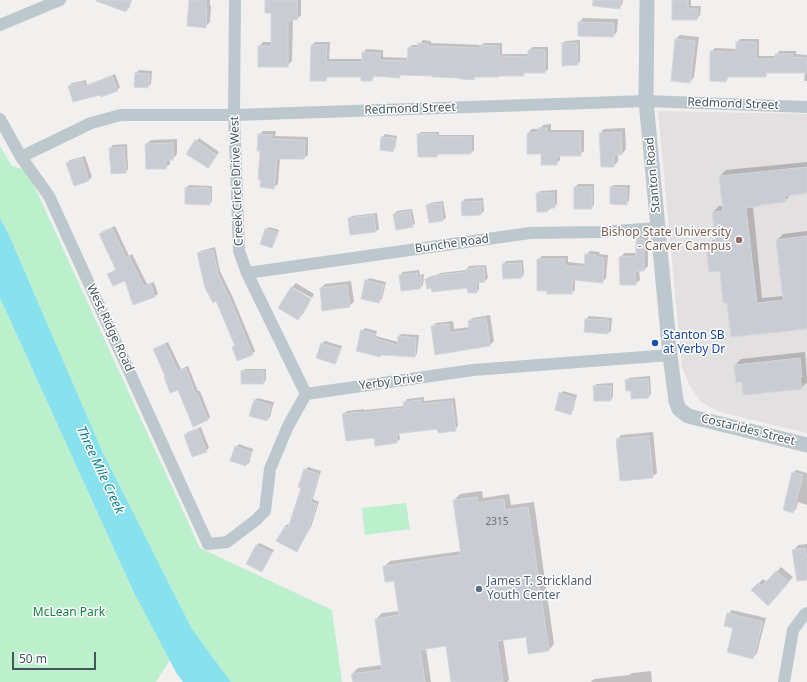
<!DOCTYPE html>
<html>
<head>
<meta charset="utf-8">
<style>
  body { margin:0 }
  #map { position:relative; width:807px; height:682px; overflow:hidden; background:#f2efef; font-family:"Noto Sans",sans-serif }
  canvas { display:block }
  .scale { position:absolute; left:12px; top:652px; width:84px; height:18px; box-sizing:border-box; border:2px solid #46545d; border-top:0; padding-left:5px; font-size:12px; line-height:14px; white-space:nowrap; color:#46545d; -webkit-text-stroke:3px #fff; paint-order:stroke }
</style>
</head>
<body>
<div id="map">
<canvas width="807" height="682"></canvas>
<div class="scale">50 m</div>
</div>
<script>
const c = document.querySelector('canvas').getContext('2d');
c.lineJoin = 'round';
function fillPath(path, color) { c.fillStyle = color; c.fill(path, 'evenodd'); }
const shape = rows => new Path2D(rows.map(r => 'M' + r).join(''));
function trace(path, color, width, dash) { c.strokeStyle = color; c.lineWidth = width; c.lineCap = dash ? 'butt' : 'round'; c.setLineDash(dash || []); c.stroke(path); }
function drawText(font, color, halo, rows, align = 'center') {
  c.font = font + ' "Noto Sans",sans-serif'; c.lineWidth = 3; c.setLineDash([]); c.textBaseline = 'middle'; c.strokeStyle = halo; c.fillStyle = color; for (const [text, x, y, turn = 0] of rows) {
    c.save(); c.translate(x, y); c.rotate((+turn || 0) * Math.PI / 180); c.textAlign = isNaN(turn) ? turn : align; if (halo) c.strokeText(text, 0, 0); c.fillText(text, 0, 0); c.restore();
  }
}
fillPath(shape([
  [658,111,807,114,807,433,719,412,701,402,690,386,682,367]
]), '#e3e0e1');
fillPath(shape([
  [0,146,12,166,26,170,32,181,200,548,332,610,342,682,231,682,192,629,103,453,9,235,0,218],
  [0,298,134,593,170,660,156,682,0,682],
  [406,503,410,529,365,535,362,508]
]), '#bcf0cc');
fillPath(shape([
  [0,218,9,235,103,453,192,629,231,682,183,682,177,674,134,593,0,298]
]), '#88e2ee');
fillPath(shape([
  [109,0,132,0,129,8,126,11],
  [190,0,210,0,210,5,211,6,210,22,206,26],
  [266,0,301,0,301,15,297,19,293,19,292,61,287,66,259,47,263,42,272,42,272,12],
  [593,0,623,0,622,5,619,8,592,5],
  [673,0,691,0,691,6,701,6,700,15,697,19],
  [583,18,618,19,617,32,613,36,579,22],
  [680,35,699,37,694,77,690,82,676,39],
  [740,39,759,39,759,56,776,56,779,51,796,51,796,54,807,55,807,81,804,81,805,72,769,72,765,76,729,76,726,81,711,52,715,48,737,49,737,42],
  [423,40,431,41,431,43,482,45,484,43,502,43,502,54,529,54,529,50,533,47,548,47,548,69,545,72,525,72,523,75,476,76,474,79,434,75,402,74,399,77,375,75,372,80,362,76,328,77,325,80,312,45,315,42,330,42,329,59,363,59,363,53,366,49,383,50,383,57,408,58,409,48,412,45,419,45],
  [580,40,580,62,577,64,563,43,566,41],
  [139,70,152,71,151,84,148,87,135,86,136,73],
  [115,74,120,87,117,90,100,94,69,86,72,83,86,80,87,85],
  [551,124,551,130,584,130,584,151,580,155,560,155,560,160,556,164,542,153,528,133,532,129,539,129,543,125],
  [625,128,626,149,622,154,618,154,618,161,614,166,600,134,604,129],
  [263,131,276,131,275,136,308,137,308,155,304,158,280,158,278,184,274,187,259,135],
  [421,132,439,132,439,135,474,135,474,150,471,153,440,153,437,156,418,135],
  [385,134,397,136,395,148,393,151,381,150,382,137],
  [199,138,219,152,208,167,187,153],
  [177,139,177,154,173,159,170,159,170,164,165,168,146,144,151,140],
  [127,144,128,169,126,172,110,148,113,145],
  [85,156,92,177,89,180,74,184,67,163,70,160],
  [807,162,807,192,791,194,785,201,762,204,753,206,762,298,783,296,777,240,783,234,807,231,807,328,728,302,720,270,707,246,713,240,716,240,713,212,719,206,723,206,720,176,726,170],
  [578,184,594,184,594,205,591,208,575,187],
  [189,185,212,186,212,201,209,204,186,188],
  [614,185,630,185,629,201,626,204,611,187],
  [557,190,557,204,547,211,537,194,540,191],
  [483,198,484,211,481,214,462,202,465,199],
  [443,201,446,218,443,220,427,206,430,203],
  [412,209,415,224,412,226,394,214,397,211],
  [377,213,379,229,376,231,351,234,349,218,352,216],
  [115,226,129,256,132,254,147,284,154,282,158,294,155,296,134,304,125,279,108,274,116,269,100,234,103,231],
  [269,227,279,230,274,244,271,246,266,229],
  [641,235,648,235,648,266,644,270,639,270,640,280,635,284,620,257,625,253,637,253,637,239],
  [215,247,220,271,233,298,255,351,252,354,233,347,235,345,198,253,201,251],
  [590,251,600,252,599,254,608,255,606,278,602,282,575,279,575,290,571,293,548,290,538,259,542,256,568,256,568,262,585,264,586,255],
  [523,260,524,274,522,277,503,264,506,261],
  [486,265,488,278,485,281,479,282,479,289,477,292,468,287,426,279,429,277,437,275,440,273,466,270,469,266],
  [419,270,420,275,424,274,423,285,420,288,400,275,403,272],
  [369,278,386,282,382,299,379,302,366,281],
  [351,281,354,302,349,306,321,288,325,284],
  [296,283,314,294,312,298,292,287],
  [291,289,311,300,303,314,298,319],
  [490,315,494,341,490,345,436,353,432,327,436,323,453,321,454,329,470,327,469,321,473,318],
  [589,316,612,318,611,331,608,333,586,319],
  [365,328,377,331,376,336,398,342,398,337,401,334,419,335,417,354,414,356,382,354,362,331],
  [325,341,342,346,337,361,335,363,317,358,322,343],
  [168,342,181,369,188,366,198,391,200,391,210,417,208,419,178,389,154,349,157,347],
  [805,352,807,382,801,388,743,381,737,382,735,365,741,359],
  [245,369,266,369,266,380,263,383,242,372],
  [650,376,651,394,648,397,632,390,626,380,629,378],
  [613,383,613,397,611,400,594,386,597,384],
  [563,391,577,395,573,411,570,413,560,394],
  [424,397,424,401,455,398,458,426,455,430,438,428,399,433,400,439,397,442,375,437,343,414,347,411,364,409,364,410,404,406,404,403,407,399],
  [257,398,274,402,270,417,267,420,254,401],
  [201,427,209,448,206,451,185,435,188,432],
  [653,432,657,473,652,477,617,440,621,435],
  [239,444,253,449,249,463,246,465,236,447],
  [308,467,321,471,313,499,319,502,311,527,296,551,285,526,288,524,290,525,303,488,305,470],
  [796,470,807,473,807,505,798,502,796,509,793,512,793,473],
  [482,491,483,498,509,494,511,505,534,502,554,644,549,650,527,635,503,639,509,680,507,682,452,682,447,645,426,648,431,682,354,682,352,674,358,668,383,665,376,619,382,613,400,611,395,580,384,567,390,561,462,551,454,500,460,494],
  [259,543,274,550,261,571,257,545],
  [807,544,807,579,794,550,798,545],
  [781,567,793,577,772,600,752,590,763,579,767,582],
  [732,610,766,618,757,653,753,658,728,614],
  [651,671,652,682,591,682,594,679,629,675,632,673]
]), '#0003');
const building = shape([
  [96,0,131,0,126,12,96,1,96,0],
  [189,0,206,0,206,9,207,9,206,28,187,26,189,0],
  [265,0,297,0,297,20,288,20,288,67,258,67,258,46,271,46,271,13,265,13,265,0],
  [594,0,621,0,620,9,593,6,594,0],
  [672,0,688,0,688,9,698,9,697,20,672,20,672,0],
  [578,22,614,23,613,37,578,36,578,22],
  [675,39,695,41,690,83,671,81,675,39],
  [736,42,756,42,756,59,775,59,775,54,793,54,793,57,807,58,807,73,766,73,766,77,726,77,726,82,710,81,710,51,736,52,736,42],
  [418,43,428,44,428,46,480,48,480,45,499,46,499,56,528,57,528,50,545,50,545,73,524,73,524,76,499,76,499,77,474,77,474,80,460,79,460,78,432,77,432,76,400,75,400,78,372,76,372,81,361,81,361,77,326,77,326,81,310,81,311,45,327,45,326,62,362,62,362,52,380,53,380,60,407,61,408,47,418,48,418,43],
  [562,43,577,43,578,65,562,66,562,43],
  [135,73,150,74,148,88,134,87,135,73],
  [112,76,118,91,101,97,100,95,73,102,68,86,83,82,85,87,112,76],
  [538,128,547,128,547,133,580,133,581,156,557,156,557,165,541,165,541,154,527,154,527,133,538,132,538,128],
  [621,132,622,155,614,155,614,167,601,167,599,133,621,132],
  [258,134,272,135,272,139,305,140,304,159,277,159,274,189,260,187,261,180,258,180,260,151,257,151,258,134],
  [417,134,437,134,437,137,471,137,471,154,437,154,437,157,418,157,417,134],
  [381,137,395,138,393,152,380,150,381,137],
  [195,140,217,155,208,168,186,154,195,140],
  [173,143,173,160,166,160,166,169,146,169,145,144,173,143],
  [124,147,126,173,111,174,109,148,124,147],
  [82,158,89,181,74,186,66,163,82,158],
  [807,167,807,193,785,196,786,202,761,205,761,206,746,208,757,303,783,300,776,240,807,236,807,329,731,337,727,303,723,303,720,271,709,272,706,246,716,245,712,212,723,211,719,176,807,167],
  [574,187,592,187,592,209,574,209,574,187],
  [610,187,627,188,627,205,610,204,610,187],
  [185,188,210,188,210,205,185,204,185,188],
  [536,193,554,193,555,208,547,208,547,212,537,212,536,193],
  [481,201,481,215,462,216,461,202,481,201],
  [441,203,443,221,429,223,426,205,441,203],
  [410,211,413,227,396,230,393,214,410,211],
  [374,215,376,232,350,235,348,218,374,215],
  [112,228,126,258,129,256,144,286,151,284,155,297,133,305,125,281,113,286,107,274,116,270,99,234,112,228],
  [265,229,277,232,272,248,260,244,265,229],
  [636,239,644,239,644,271,635,271,636,285,620,285,619,257,636,256,636,239],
  [213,250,218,274,231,301,253,355,237,361,232,347,235,346,216,301,213,303,205,288,197,253,213,250],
  [585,254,596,255,596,257,604,258,603,283,572,280,572,294,546,294,547,291,537,291,537,259,565,259,565,266,584,267,585,254],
  [521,263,522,278,503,279,502,264,521,263],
  [484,267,485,282,476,283,477,293,468,293,467,288,432,292,431,288,427,289,425,279,437,277,436,275,466,272,466,269,484,267],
  [417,273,417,277,422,277,420,289,401,291,399,275,417,273],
  [365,280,384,285,379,303,361,299,365,280],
  [347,285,350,307,322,311,320,288,347,285],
  [291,287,311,299,298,320,278,308,291,287],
  [486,318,490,346,435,355,431,326,449,324,450,333,469,330,468,321,486,318],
  [585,319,609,320,608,334,584,332,585,319],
  [361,330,375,334,374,338,397,345,398,336,416,338,415,357,381,355,380,357,356,351,361,330],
  [321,343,340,349,335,364,316,358,321,343],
  [165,344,178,371,186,368,195,393,197,393,208,420,193,427,178,390,170,393,164,377,165,376,153,349,165,344],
  [800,358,802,377,800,377,802,389,743,395,742,382,736,383,734,365,800,358],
  [241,371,264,371,264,384,241,384,241,371],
  [648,379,649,398,631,399,631,391,626,391,625,380,648,379],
  [593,386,611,386,611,401,594,401,593,386],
  [559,393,575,398,571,415,555,410,559,393],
  [254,400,271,405,267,421,249,416,254,400],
  [421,400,421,404,452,401,456,431,438,433,437,429,396,434,397,443,375,446,374,438,346,441,342,414,361,412,361,413,404,408,403,402,421,400],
  [198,429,207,452,192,457,184,435,198,429],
  [649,436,653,478,620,481,616,439,649,436],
  [235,446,251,452,246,466,230,461,235,446],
  [304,469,319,474,311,502,317,504,308,531,297,552,276,541,285,526,288,528,301,488,298,487,304,469],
  [792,472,803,475,793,513,783,510,792,472],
  [477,497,477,503,504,499,505,510,528,507,549,651,528,654,526,637,497,641,503,682,451,682,446,646,420,650,425,682,353,682,351,674,382,670,375,619,399,615,394,581,385,582,383,566,461,555,453,500,477,497],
  [256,545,272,553,262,572,246,564,256,545],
  [805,548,806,556,807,556,807,580,797,581,792,550,805,548],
  [776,571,789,582,768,606,751,590,758,583,762,586,776,571],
  [727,613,763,622,753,659,727,652,733,628,724,626,727,613]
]);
fillPath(building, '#c9ccd2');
trace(building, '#d3d6db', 1);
trace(shape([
  [235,0,234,115,239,251,247,273,306,394],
  [0,25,60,0],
  [0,119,21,157,49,196,208,544,227,542,256,520,265,511,270,469,288,426,306,394,473,370,670,355],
  [21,157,91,123,121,115,234,115,646,101,807,107],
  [247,273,530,233,601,232,658,228],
  [784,682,793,630,805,614,807,613]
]), '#bcc8ce', 12);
trace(shape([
  [647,0,646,101,670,355,676,401,679,409,688,416,807,445]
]), '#bcc8ce', 15);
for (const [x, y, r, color] of [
  [739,240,4,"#8d6e63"],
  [655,343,4,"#1a4fb4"],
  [479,589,4,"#5c6f8a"]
]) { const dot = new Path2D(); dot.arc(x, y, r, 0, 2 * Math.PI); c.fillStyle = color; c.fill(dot); trace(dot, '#fff', 1.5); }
drawText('10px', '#67727a', null, [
  ["2315",497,522]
]);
drawText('12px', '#46545d', '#fff', [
  ["Redmond Street",733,104,2],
  ["Redmond Street",410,109,-2],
  ["Stanton Road",653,175,-95],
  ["Creek Circle Drive West",237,181,-92],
  ["Bunche Road",452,244,-8],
  ["West Ridge Road",110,328,65],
  ["Yerby Drive",391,382,-8],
  ["Costarides Street",748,430,14]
]);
drawText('12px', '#785e54', '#fff', [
  ["Bishop State University",731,233],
  ["- Carver Campus",731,247]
], 'right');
drawText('12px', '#164399', '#fff', [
  ["Stanton SB",663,336],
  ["at Yerby Dr",663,350]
], 'left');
drawText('12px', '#4e5e75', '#fff', [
  ["James T. Strickland",487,582],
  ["Youth Center",487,596]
], 'left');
drawText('12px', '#148141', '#fff', [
  ["McLean Park",69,613]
]);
drawText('italic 13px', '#0a7f8f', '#fff', [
  ["Three Mile Creek",100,470,65]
]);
</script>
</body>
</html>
